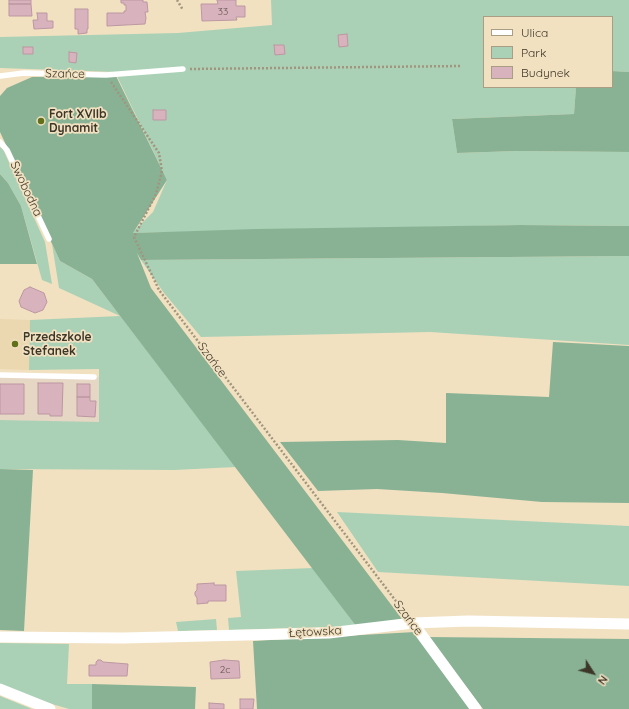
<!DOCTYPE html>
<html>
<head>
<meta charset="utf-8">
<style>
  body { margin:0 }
  #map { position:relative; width:629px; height:709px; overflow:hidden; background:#f1e1c1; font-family:Quicksand,sans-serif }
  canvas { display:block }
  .legend { position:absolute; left:483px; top:16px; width:130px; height:72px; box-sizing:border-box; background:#f1e1c1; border:1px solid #a99d84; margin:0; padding:5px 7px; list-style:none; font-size:12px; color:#3c3629 }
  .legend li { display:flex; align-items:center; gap:8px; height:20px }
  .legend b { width:20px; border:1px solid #a99d84 }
  .north { position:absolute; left:573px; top:653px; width:40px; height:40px; -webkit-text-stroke:3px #f1e1c1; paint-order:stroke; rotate:126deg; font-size:11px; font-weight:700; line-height:16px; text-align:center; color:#3c3629 }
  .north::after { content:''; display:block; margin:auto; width:14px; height:18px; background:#3c3629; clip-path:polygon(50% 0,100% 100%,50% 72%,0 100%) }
</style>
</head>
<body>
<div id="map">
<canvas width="629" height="709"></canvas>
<ul class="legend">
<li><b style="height:5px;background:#fff"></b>Ulica</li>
<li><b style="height:11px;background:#aad1b6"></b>Park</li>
<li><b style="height:11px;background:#d8b2bd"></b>Budynek</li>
</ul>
<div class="north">N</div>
</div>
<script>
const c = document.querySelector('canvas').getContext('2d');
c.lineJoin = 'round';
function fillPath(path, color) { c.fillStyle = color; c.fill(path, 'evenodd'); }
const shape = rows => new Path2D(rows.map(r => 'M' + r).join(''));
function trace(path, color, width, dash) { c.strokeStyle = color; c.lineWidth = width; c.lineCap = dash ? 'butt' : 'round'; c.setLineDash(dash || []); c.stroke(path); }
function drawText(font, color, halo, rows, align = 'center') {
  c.font = font + ' Quicksand,sans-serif'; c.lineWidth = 3.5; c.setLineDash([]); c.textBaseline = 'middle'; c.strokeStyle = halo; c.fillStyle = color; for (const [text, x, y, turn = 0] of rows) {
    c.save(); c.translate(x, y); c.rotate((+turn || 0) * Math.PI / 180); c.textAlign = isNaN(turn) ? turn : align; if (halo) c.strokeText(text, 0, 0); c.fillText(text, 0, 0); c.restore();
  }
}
fillPath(shape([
  [0,377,99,377,99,423,0,420]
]), '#e6d6c4');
fillPath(shape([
  [0,319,30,320,29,370,0,369]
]), '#ebd7b0');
fillPath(shape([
  [271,0,629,0,629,72,612,71,612,17,484,17,484,87,576,87,574,114,452,119,457,153,517,151,629,152,629,226,521,225,132,233,153,212,167,180,115,72,0,68,0,37,178,33,272,25],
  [0,147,3,149,45,242,52,284,42,280,21,206,8,183,0,174],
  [52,244,60,261,92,279,236,467,174,470,0,469,0,420,99,422,99,369,29,370,30,320,120,316,59,288],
  [629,256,629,345,430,332,201,337,164,293,141,260],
  [337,512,629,526,629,586,378,572],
  [313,568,356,626,229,630,228,618,241,617,236,571],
  [216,619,217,630,178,631,176,622],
  [0,643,69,644,67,684,92,684,92,709,69,709,35,699,0,684],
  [0,696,32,709,0,709]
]), '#aad1b6');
fillPath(shape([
  [612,71,629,72,629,152,517,151,457,153,452,119,574,114,576,87,612,87],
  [116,76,167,180,133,233,256,229,521,225,629,226,629,256,141,260,137,253,151,288,402,619,356,626,92,279,60,261,0,132,0,96,7,88,32,77],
  [0,174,8,183,21,206,37,264,0,264],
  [553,342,629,346,629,503,542,502,442,493,377,489,318,491,280,442,398,440,446,443,446,393,549,397],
  [0,469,33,470,24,631,0,630],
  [415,632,470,709,257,709,253,641],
  [428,637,629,639,629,709,483,709],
  [92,684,196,687,195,709,92,709]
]), '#89b295');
const building = shape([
  [9,0,31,0,31,4,9,4,9,0],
  [121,0,143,0,143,2,147,2,148,12,145,12,146,18,145,24,107,26,107,13,124,13,124,11,126,11,126,5,124,5,124,3,121,3,121,0],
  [217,0,236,0,236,6,245,6,245,17,236,17,237,20,202,21,201,4,218,4,217,0],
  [9,4,31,4,32,16,9,16,9,4],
  [75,9,88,9,88,29,87,29,87,33,78,34,78,29,75,29,75,9],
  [37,13,47,13,47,21,53,21,53,28,34,29,33,20,38,20,37,13],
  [347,34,348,46,339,47,338,35,347,34],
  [274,45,284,45,285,54,275,55,274,45],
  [23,47,33,47,33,54,23,54,23,47],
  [69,52,77,53,76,63,69,62,69,52],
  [153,110,166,110,166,120,153,120,153,110],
  [30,287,44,293,47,302,43,310,35,313,21,307,19,301,24,290,30,287],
  [38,383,63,383,62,416,50,416,50,414,38,414,38,383],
  [0,384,24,384,24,414,0,414,0,384],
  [77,384,90,384,90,397,77,397,77,384],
  [77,397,90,397,90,401,96,401,95,417,77,416,77,397],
  [214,583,214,585,226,585,226,601,208,601,208,603,197,604,197,598,195,595,195,592,197,590,197,584,214,583],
  [98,660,101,660,103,662,128,664,127,676,89,676,89,665,96,665,96,662,98,660],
  [224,660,239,661,240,678,211,679,210,662,224,660],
  [240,699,254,699,253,709,240,709,240,699],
  [209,703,224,704,224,709,209,709,209,703]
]);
fillPath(building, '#d8b2bd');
trace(building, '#bc97a2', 1);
trace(shape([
  [177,0,183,10],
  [190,69,462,66],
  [111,82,159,153,162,171,156,194,134,237,159,290,405,613]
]), '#a1957e', 2.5, [2, 2]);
trace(shape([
  [0,76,24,73,106,75,183,69],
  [0,142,7,150,49,239],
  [0,375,94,377]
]), '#fff', 5.5);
trace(shape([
  [413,623,476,709],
  [0,637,123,638,329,633,413,623,468,621,629,624],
  [0,689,50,709]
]), '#fff', 11);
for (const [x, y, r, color] of [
  [41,121,4,"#63701a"],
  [15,344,4,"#63701a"]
]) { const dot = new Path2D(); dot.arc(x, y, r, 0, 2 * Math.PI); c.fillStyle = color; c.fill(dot); trace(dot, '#f1e1c1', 1.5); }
drawText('10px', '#63554e', null, [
  ["33",223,12],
  ["2c",225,670]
]);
drawText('12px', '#3c3629', '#f1e1c1', [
  ["Szańce",65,74,1],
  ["Swobodna",26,189,65],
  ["Szańce",212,360,53],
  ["Szańce",408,618,53],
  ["Łętowska",315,632,-3]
]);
drawText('bold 12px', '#3c3629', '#f1e1c1', [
  ["Fort XVIIb",49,114],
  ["Dynamit",49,128],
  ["Przedszkole",23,337],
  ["Stefanek",23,351]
], 'left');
</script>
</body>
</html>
